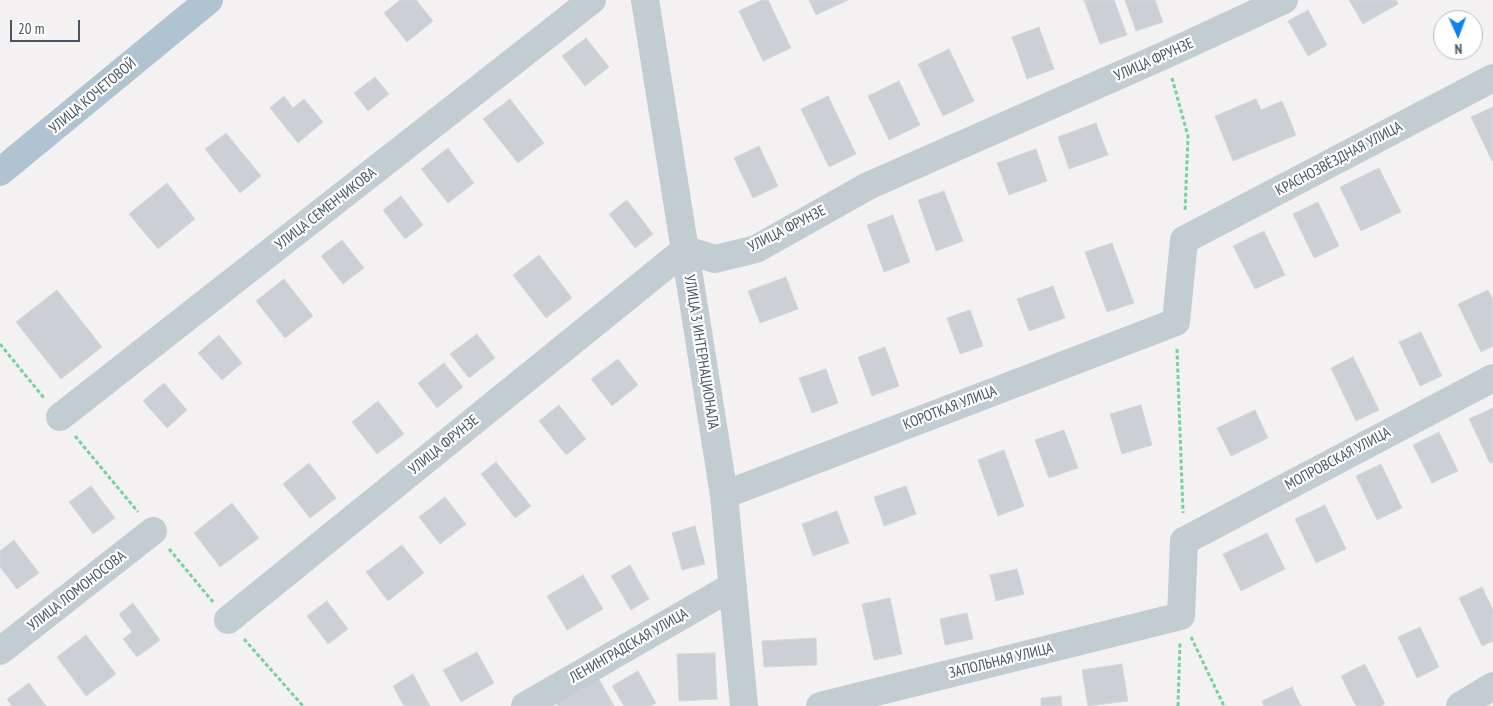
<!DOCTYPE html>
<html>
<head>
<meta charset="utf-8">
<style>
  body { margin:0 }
  #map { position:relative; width:1493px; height:706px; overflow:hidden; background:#f3f1f1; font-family:"PT Sans Narrow",sans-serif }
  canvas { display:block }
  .north { position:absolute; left:1433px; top:10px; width:50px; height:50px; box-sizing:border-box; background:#fff; border:1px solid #b5bbbf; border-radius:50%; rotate:178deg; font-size:14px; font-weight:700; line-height:20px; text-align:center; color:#475660 }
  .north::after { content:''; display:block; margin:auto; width:18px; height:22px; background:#0d82f1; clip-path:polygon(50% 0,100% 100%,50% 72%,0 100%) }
  .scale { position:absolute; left:10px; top:20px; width:70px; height:22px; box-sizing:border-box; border:2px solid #475660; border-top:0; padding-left:6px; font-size:15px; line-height:18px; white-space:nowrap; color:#475660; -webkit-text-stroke:4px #fff; paint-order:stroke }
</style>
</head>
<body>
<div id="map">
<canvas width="1493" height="706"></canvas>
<div class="north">N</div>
<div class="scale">20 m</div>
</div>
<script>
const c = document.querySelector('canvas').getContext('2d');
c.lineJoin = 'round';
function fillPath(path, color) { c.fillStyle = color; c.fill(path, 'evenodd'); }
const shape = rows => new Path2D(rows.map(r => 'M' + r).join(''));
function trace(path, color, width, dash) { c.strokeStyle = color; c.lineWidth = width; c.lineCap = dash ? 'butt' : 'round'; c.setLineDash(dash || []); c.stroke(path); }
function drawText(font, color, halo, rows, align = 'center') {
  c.font = font + ' "PT Sans Narrow",sans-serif'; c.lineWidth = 4.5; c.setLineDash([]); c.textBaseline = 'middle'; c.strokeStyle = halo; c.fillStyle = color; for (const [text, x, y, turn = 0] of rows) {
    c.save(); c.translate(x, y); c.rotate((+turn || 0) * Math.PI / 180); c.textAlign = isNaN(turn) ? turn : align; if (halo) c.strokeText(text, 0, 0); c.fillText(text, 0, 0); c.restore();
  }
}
const building = shape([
  [400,0,416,0,433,21,407,42,384,13,400,0],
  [762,0,768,0,791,48,763,61,739,11,762,0],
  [809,0,848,0,816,15,809,0],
  [1084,0,1114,0,1127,35,1100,44,1084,0],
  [1125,0,1155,0,1163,22,1136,31,1125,0],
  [1349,0,1396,0,1398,4,1363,24,1349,0],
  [1308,10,1327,45,1308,56,1288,21,1308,10],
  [1039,27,1054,69,1027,79,1012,37,1039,27],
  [586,38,609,67,585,86,562,56,586,38],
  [949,49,974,101,943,116,918,64,949,49],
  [375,77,389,94,368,111,354,93,375,77],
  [899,81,920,125,889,140,868,96,899,81],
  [284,96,293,108,304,99,323,122,298,143,270,108,284,96],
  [828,96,856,154,829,167,801,109,828,96],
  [510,99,544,143,518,163,483,119,510,99],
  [1256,99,1261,110,1282,101,1296,135,1233,161,1215,116,1256,99],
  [1493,107,1493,161,1492,161,1471,117,1493,107],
  [1096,123,1108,155,1069,169,1058,137,1096,123],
  [226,133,261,176,240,193,205,149,226,133],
  [759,146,778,186,753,198,734,158,759,146],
  [448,148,474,183,448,203,421,169,448,148],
  [1036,149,1047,181,1009,195,997,163,1036,149],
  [1379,168,1401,212,1361,231,1340,187,1379,168],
  [167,183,195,219,158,249,129,214,167,183],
  [944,191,963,241,936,251,918,200,944,191],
  [401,196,423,225,405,239,383,210,401,196],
  [627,200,653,234,635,248,609,214,627,200],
  [1318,202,1339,246,1314,258,1293,214,1318,202],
  [893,215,910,262,884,272,867,225,893,215],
  [1264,231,1285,275,1255,289,1233,246,1264,231],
  [342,240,364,268,343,284,321,256,342,240],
  [1112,243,1134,303,1107,312,1085,252,1112,243],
  [539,255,572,298,546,318,513,275,539,255],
  [786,277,798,309,760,323,748,291,786,277],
  [284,279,313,316,285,338,256,301,284,279],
  [1053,286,1065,318,1029,331,1017,299,1053,286],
  [57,290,102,347,61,379,16,322,57,290],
  [1488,290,1493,300,1493,346,1481,352,1458,304,1488,290],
  [970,310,983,346,960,354,947,318,970,310],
  [1421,332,1442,376,1420,386,1399,342,1421,332],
  [477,334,495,358,469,378,450,354,477,334],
  [219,335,242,363,222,380,198,353,219,335],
  [885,347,899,386,872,396,858,357,885,347],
  [1353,357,1379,410,1356,421,1331,368,1353,357],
  [618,359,638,385,612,406,591,379,618,359],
  [444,363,463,387,437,408,418,383,444,363],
  [826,369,838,403,812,413,799,378,826,369],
  [164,383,187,410,167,428,143,401,164,383],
  [378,401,404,434,377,454,352,422,378,401],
  [559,405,586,439,566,455,539,421,559,405],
  [1141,405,1152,445,1122,454,1110,414,1141,405],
  [1493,408,1493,462,1490,463,1469,419,1493,408],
  [1255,410,1268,438,1231,456,1217,428,1255,410],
  [1064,430,1078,468,1049,478,1035,440,1064,430],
  [1439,432,1458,471,1432,483,1413,445,1439,432],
  [1004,450,1024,506,998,516,978,460,1004,450],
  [496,462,531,506,515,518,481,474,496,462],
  [309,463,336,498,310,518,283,484,309,463],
  [1381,464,1402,508,1377,520,1356,476,1381,464],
  [91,486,115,518,93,534,69,502,91,486],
  [906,486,916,514,884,526,874,497,906,486],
  [445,497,466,524,440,544,419,517,445,497],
  [232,503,259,538,220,567,194,533,232,503],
  [1325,505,1346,549,1316,563,1295,519,1325,505],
  [837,511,849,543,813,556,802,524,837,511],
  [695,526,705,564,682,570,672,533,695,526],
  [1267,533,1285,569,1241,591,1223,554,1267,533],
  [14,540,39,573,17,589,0,567,0,551,14,540],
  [402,545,424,573,388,601,366,572,402,545],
  [630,565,649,599,631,610,611,576,630,565],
  [1017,569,1024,594,996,601,990,575,1017,569],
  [583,575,603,609,567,630,547,596,583,575],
  [1482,587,1493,610,1493,641,1482,646,1459,598,1482,587],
  [890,598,902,654,874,660,862,604,890,598],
  [327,601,348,629,328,644,307,616,327,601],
  [133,603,160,640,137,657,123,639,132,632,119,614,133,603],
  [967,613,973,639,945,645,940,619,967,613],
  [1420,627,1439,667,1417,678,1398,637,1420,627],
  [86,635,116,674,86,696,57,657,86,635],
  [816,638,817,665,764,667,762,641,816,638],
  [477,652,494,683,461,702,443,670,477,652],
  [715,653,717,699,679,701,677,654,715,653],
  [1122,664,1128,701,1088,706,1082,670,1122,664],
  [1365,664,1385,704,1381,706,1356,706,1341,676,1365,664],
  [638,671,656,703,650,706,624,706,612,686,638,671],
  [413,674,430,706,404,706,393,686,413,674],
  [599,679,614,706,558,706,556,703,599,679],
  [29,683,46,706,12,706,7,699,29,683],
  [1292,687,1301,706,1264,706,1262,701,1292,687],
  [1061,696,1062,706,1041,706,1041,698,1061,696]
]);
fillPath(building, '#ccd0d6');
trace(building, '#d4d7dc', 1);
trace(shape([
  [1172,78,1188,136,1185,212],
  [0,344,44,398],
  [1177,349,1183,513],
  [75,436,138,512],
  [169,549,213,602],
  [1191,637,1224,706],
  [244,639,303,706],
  [1178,706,1180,641]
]), '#73d39c', 3, [4, 2.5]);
trace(shape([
  [645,0,724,495,744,706],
  [60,417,592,0],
  [724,495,1176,322,1184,240,1493,78],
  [228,620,685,250,715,259,756,249,868,186,1165,55,1284,0],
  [0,651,153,531],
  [525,706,733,586],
  [820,706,1181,616,1184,541,1493,378],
  [1460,706,1493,686]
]), '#c1ccd3', 28);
trace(shape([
  [0,172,209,0]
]), '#afc3d1', 28);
drawText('15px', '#475660', '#fff', [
  ["УЛИЦА ФРУНЗЕ",1154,60,-24],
  ["УЛИЦА КОЧЕТОВОЙ",93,96,-40],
  ["КРАСНОЗВЁЗДНАЯ УЛИЦА",1339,159,-28],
  ["УЛИЦА СЕМЕНЧИКОВА",326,209,-38],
  ["УЛИЦА ФРУНЗЕ",787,229,-27],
  ["УЛИЦА 3 ИНТЕРНАЦИОНАЛА",701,352,81],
  ["КОРОТКАЯ УЛИЦА",950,408,-21],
  ["УЛИЦА ФРУНЗЕ",444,445,-39],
  ["МОПРОВСКАЯ УЛИЦА",1338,459,-28],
  ["УЛИЦА ЛОМОНОСОВА",77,591,-38],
  ["ЛЕНИНГРАДСКАЯ УЛИЦА",629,646,-30],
  ["ЗАПОЛЬНАЯ УЛИЦА",1001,661,-14]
]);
</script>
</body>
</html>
